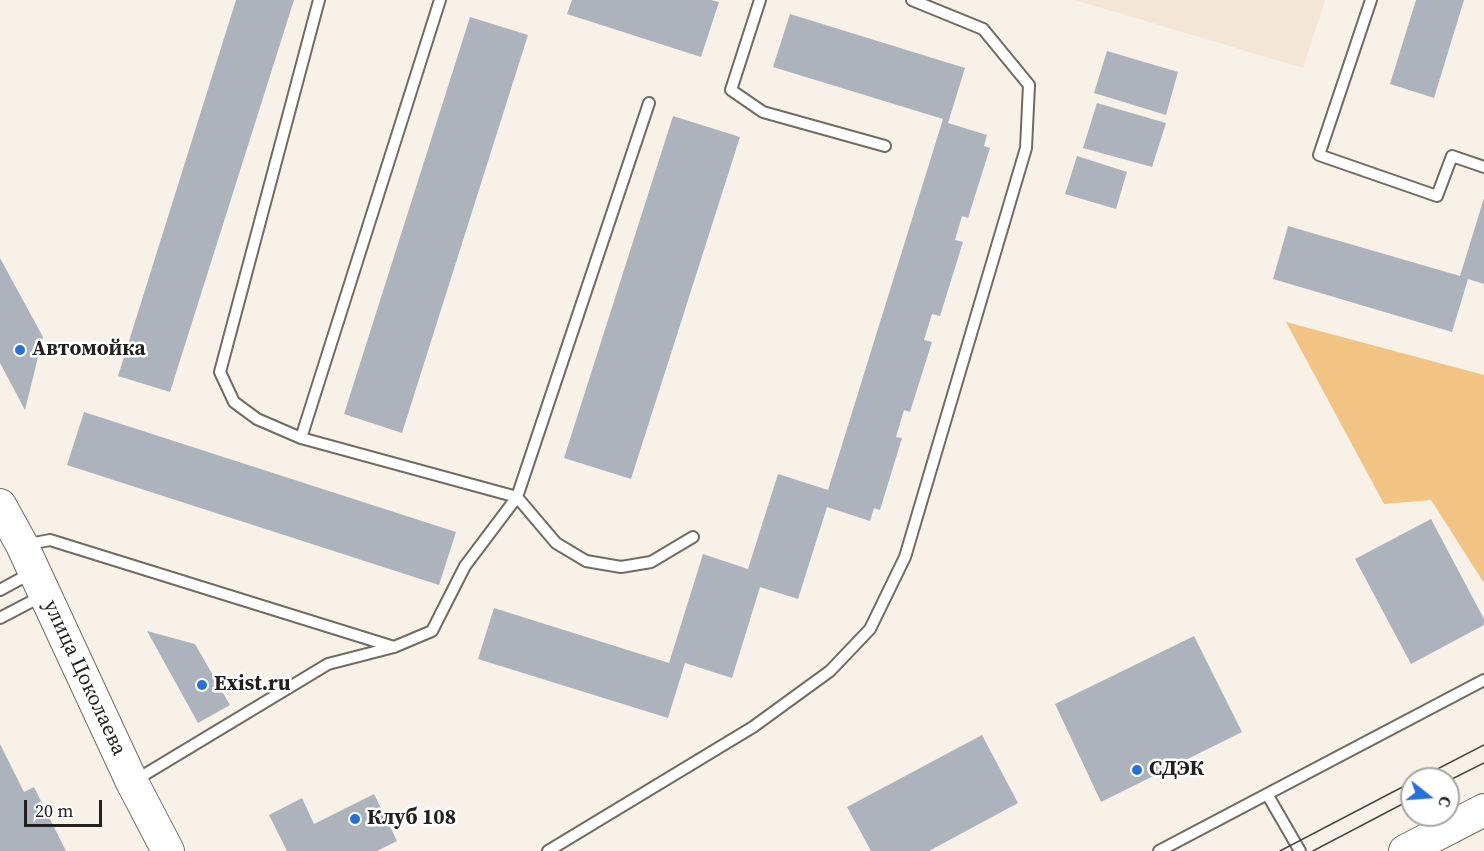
<!DOCTYPE html>
<html>
<head>
<meta charset="utf-8">
<style>
  body { margin:0 }
  #map { position:relative; width:1484px; height:851px; overflow:hidden; background:#f8f1e7; font-family:"Source Serif 4",serif }
  canvas { display:block }
  .north { position:absolute; left:1400px; top:767px; width:60px; height:60px; box-sizing:border-box; background:#fff; border:2px solid #a7a6a5; border-radius:50%; rotate:107deg; font-size:16px; font-weight:700; line-height:24px; text-align:center; color:#23211d }
  .north::after { content:''; display:block; margin:auto; width:21px; height:27px; background:#2670db; clip-path:polygon(50% 0,100% 100%,50% 72%,0 100%) }
  .scale { position:absolute; left:24px; top:800px; width:78px; height:27px; box-sizing:border-box; border:3px solid #23211d; border-top:0; padding-left:8px; font-size:18px; line-height:21px; white-space:nowrap; color:#23211d; -webkit-text-stroke:4px #fff; paint-order:stroke }
</style>
</head>
<body>
<div id="map">
<canvas width="1484" height="851"></canvas>
<div class="north">С</div>
<div class="scale">20 m</div>
</div>
<script>
const c = document.querySelector('canvas').getContext('2d');
c.lineJoin = 'round';
function fillPath(path, color) { c.fillStyle = color; c.fill(path, 'evenodd'); }
const shape = rows => new Path2D(rows.map(r => 'M' + r).join(''));
function trace(path, color, width, dash) { c.strokeStyle = color; c.lineWidth = width; c.lineCap = dash ? 'butt' : 'round'; c.setLineDash(dash || []); c.stroke(path); }
function drawText(font, color, halo, rows, align = 'center') {
  c.font = font + ' "Source Serif 4",serif'; c.lineWidth = 5; c.setLineDash([]); c.textBaseline = 'middle'; c.strokeStyle = halo; c.fillStyle = color; for (const [text, x, y, turn = 0] of rows) {
    c.save(); c.translate(x, y); c.rotate((+turn || 0) * Math.PI / 180); c.textAlign = isNaN(turn) ? turn : align; if (halo) c.strokeText(text, 0, 0); c.fillText(text, 0, 0); c.restore();
  }
}
fillPath(shape([
  [1075,0,1325,0,1303,68]
]), '#f3e6d6');
fillPath(shape([
  [1286,322,1484,375,1484,583,1431,500,1384,504]
]), '#f2c484');
fillPath(shape([
  [236,0,294,0,170,392,118,376],
  [572,0,711,0,719,2,701,57,567,14],
  [1416,0,1464,0,1434,98,1390,84],
  [790,14,965,68,948,123,987,135,984,146,990,148,968,218,962,216,955,240,963,242,940,316,932,314,924,340,932,342,910,412,904,410,896,437,902,438,880,510,874,508,870,521,827,507,798,599,760,587,732,678,685,663,668,718,478,659,494,608,669,663,703,554,748,569,778,474,828,490,943,119,773,67],
  [470,17,528,35,402,433,344,414],
  [1107,51,1178,72,1166,115,1094,93],
  [1097,103,1166,123,1152,167,1083,148],
  [673,116,740,137,631,479,564,458],
  [1077,156,1127,172,1116,209,1065,194],
  [1484,198,1484,284,1468,279,1452,332,1273,279,1288,226,1460,276],
  [0,258,43,337,25,410,0,363],
  [84,412,456,532,439,585,67,465],
  [1431,519,1484,619,1484,625,1411,664,1355,559],
  [147,631,195,644,230,705,198,723],
  [1194,636,1242,732,1101,802,1055,704],
  [982,735,1018,803,929,851,871,851,847,807],
  [0,744,24,792,34,787,66,851,0,851],
  [374,794,397,841,377,851,287,851,269,815,302,798,314,824]
]), '#acb3bc');
const lane = shape([
  [760,0,731,90,763,112,885,146],
  [1371,0,1319,155,1437,196,1452,156,1484,167],
  [649,103,517,497,556,543,586,561,621,567,651,562,693,537],
  [301,438,440,0],
  [24,545,50,540,394,647],
  [0,590,33,572],
  [0,618,42,596],
  [134,781,328,664,394,647,432,631,465,566,517,497,301,438,257,419,234,402,220,372,319,0],
  [1267,794,1300,851],
  [548,851,753,727,830,671,870,629,905,557,1026,148,1029,85,983,29,912,0],
  [1159,851,1484,680]
]);
const secondary = shape([
  [0,505,22,545,132,782,168,851],
  [1405,851,1484,810]
]);
trace(lane, '#726b62', 14);
trace(secondary, '#726b62', 34);
trace(lane, '#fff', 10);
trace(secondary, '#fff', 32);
trace(shape([
  [1418,779,1484,745],
  [1448,781,1484,763],
  [1280,851,1412,782],
  [1313,851,1412,799]
]), '#47443f', 1.5);
for (const [x, y, r, color] of [
  [20,350,6,"#2670db"],
  [202,685,6,"#2670db"],
  [1137,770,6,"#2670db"],
  [355,819,6,"#2670db"]
]) { const dot = new Path2D(); dot.arc(x, y, r, 0, 2 * Math.PI); c.fillStyle = color; c.fill(dot); trace(dot, '#fff', 2); }
drawText('bold 21px', '#23211d', '#fff', [
  ["Автомойка",32,350],
  ["Exist.ru",214,685],
  ["СДЭК",1149,770],
  ["Клуб 108",367,819]
], 'left');
drawText('21px', '#23211d', '#fff', [
  ["улица Цоколаева",84,678,65]
]);
</script>
</body>
</html>
